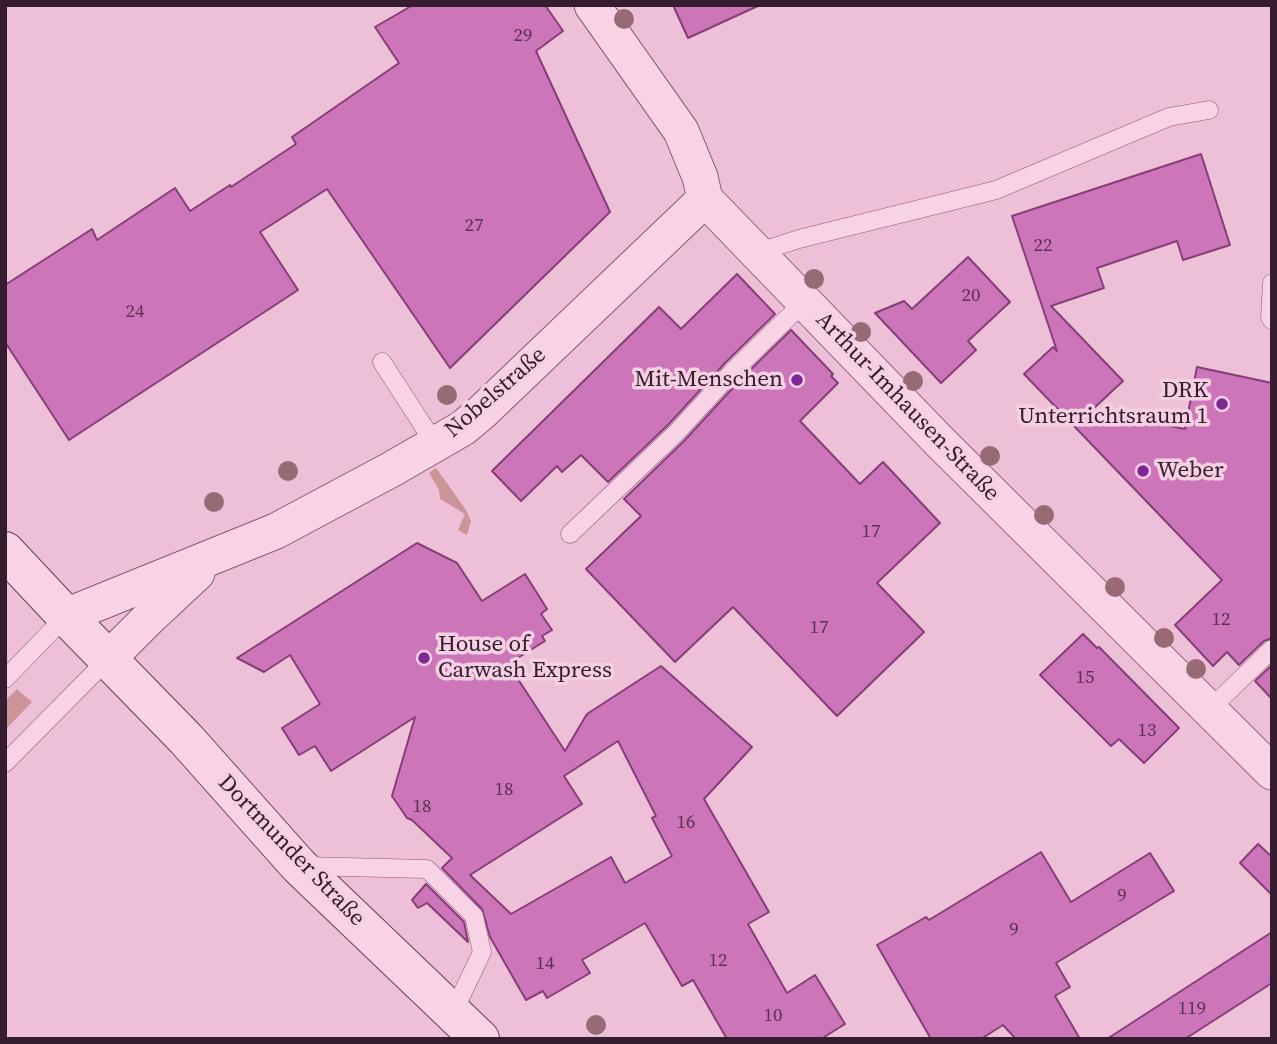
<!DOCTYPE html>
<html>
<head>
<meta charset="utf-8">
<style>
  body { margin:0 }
  #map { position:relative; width:1277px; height:1044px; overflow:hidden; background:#edc0d7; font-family:"Source Serif 4",serif }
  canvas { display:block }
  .frame { position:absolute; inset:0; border:7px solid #361c2f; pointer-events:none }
</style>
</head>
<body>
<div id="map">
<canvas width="1277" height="1044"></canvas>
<div class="frame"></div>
</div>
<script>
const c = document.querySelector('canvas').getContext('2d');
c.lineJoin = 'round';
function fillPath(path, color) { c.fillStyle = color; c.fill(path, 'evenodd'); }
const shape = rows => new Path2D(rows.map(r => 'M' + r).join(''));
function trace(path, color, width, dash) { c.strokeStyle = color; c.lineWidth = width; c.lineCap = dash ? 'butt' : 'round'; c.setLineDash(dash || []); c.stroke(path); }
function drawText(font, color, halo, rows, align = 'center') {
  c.font = font + ' "Source Serif 4",serif'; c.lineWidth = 7; c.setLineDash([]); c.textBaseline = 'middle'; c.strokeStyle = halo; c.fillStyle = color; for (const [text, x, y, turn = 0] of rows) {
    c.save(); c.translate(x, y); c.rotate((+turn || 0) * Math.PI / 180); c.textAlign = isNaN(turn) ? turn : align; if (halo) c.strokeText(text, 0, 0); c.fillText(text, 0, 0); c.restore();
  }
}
fillPath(shape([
  [436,468,466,510,471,521,467,535,458,530,465,514,440,499,439,490,429,473],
  [17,689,32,702,5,730,5,701]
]), '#cb9499');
const building = shape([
  [413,5,545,5,563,31,536,51,610,212,450,368,327,189,260,232,298,290,69,440,5,342,5,285,92,229,97,240,175,188,190,211,230,185,231,187,296,144,292,137,399,63,375,27,413,5],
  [673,5,760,5,688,38,673,5],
  [1201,154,1230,245,1183,260,1177,241,1097,268,1104,288,1051,306,1123,381,1092,410,1185,429,1197,367,1272,383,1272,638,1264,641,1239,665,1227,652,1213,666,1175,625,1222,580,1024,374,1053,347,1057,351,1012,216,1201,154],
  [968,257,1010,302,968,341,976,350,941,383,875,313,904,301,912,309,968,257],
  [737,274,775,314,725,363,668,425,608,482,581,455,562,472,557,466,521,501,492,471,659,307,681,329,737,274],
  [791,330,833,374,831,376,838,383,800,421,860,484,883,462,940,523,877,583,924,632,837,716,733,607,675,662,586,569,641,516,624,499,684,441,741,379,791,330],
  [417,543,457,563,482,601,525,574,547,609,541,614,552,630,542,636,545,641,508,664,565,751,587,714,661,666,752,747,704,799,769,912,748,924,787,993,815,975,845,1024,821,1039,727,1039,693,980,682,986,645,923,582,960,590,973,547,998,543,991,526,1000,490,937,482,909,442,868,452,858,412,820,407,818,392,796,415,717,331,771,315,746,299,755,282,728,320,704,290,655,264,672,237,658,417,543],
  [618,741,656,816,652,818,672,856,625,883,611,857,511,914,470,875,582,804,564,776,618,741],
  [1083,634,1097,648,1099,647,1179,728,1144,763,1119,739,1111,746,1040,675,1083,634],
  [1272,665,1272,699,1255,681,1272,665],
  [1258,844,1272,857,1272,895,1240,863,1258,844],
  [1041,852,1071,902,1150,853,1174,891,1056,963,1070,987,1055,996,1080,1039,1016,1039,1003,1025,981,1039,931,1039,877,945,926,917,929,920,1041,852],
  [426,884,464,922,468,942,427,903,418,908,412,900,426,884],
  [1272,932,1272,983,1185,1039,1107,1039,1272,932]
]);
fillPath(building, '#cc76b9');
trace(building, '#853e77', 2);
const service = shape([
  [756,253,799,239,996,190,1169,117,1209,110],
  [1272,283,1270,317,1272,320],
  [382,362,435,444],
  [570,534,676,433,733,371,804,302],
  [5,679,66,616],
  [1209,710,1272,649],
  [5,763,109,658],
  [304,866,427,869,474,916,482,952,453,1013]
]);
const minor = shape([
  [592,5,681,131,700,177,705,199,940,442,1272,772],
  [66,616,276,531,392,469,463,428,482,412,705,199],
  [109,658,151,616,197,573]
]);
const secondary = shape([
  [5,551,66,616,186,739,299,866,480,1039]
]);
trace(service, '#865877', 19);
trace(minor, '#865877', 37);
trace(secondary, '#683b5b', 40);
trace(service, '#f8d3e6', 18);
trace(minor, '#f8d3e6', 35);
trace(secondary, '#f8d3e6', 38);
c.fillStyle = '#986b74';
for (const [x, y] of [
  [624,19],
  [814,279],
  [861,332],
  [913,381],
  [447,395],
  [990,456],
  [288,471],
  [214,502],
  [1044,515],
  [1115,587],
  [1164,638],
  [1196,669],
  [596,1025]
]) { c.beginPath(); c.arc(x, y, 10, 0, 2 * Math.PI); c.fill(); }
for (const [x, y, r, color] of [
  [797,380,7,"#7e2895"],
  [1222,404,7,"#7e2895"],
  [1143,471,7,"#7e2895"],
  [424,658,7,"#7e2895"]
]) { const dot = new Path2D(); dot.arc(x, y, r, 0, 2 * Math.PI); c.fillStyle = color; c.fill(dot); trace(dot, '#f5cfe2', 2.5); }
drawText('19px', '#5c3252', null, [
  ["29",523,36],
  ["27",474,226],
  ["22",1043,246],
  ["20",971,296],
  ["24",135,312],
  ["17",871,532],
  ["12",1221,620],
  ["17",819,628],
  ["15",1085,678],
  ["13",1147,731],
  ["18",504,790],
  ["18",422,807],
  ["16",686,823],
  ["9",1122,896],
  ["9",1014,930],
  ["12",718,961],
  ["14",545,964],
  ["119",1192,1009],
  ["10",773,1016]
]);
drawText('23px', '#361c2f', '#f5cfe2', [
  ["Mit-Menschen",783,380],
  ["DRK",1208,391],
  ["Unterrichtsraum 1",1208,417],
  ["Weber",1157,471,"left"],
  ["House of",438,645,"left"],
  ["Carwash Express",438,671,"left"]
], 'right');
drawText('23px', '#361c2f', '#f5cfe2', [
  ["Nobelstraße",496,393,-41],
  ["Arthur-Imhausen-Straße",907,407,46],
  ["Dortmunder Straße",291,851,46]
]);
</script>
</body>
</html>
